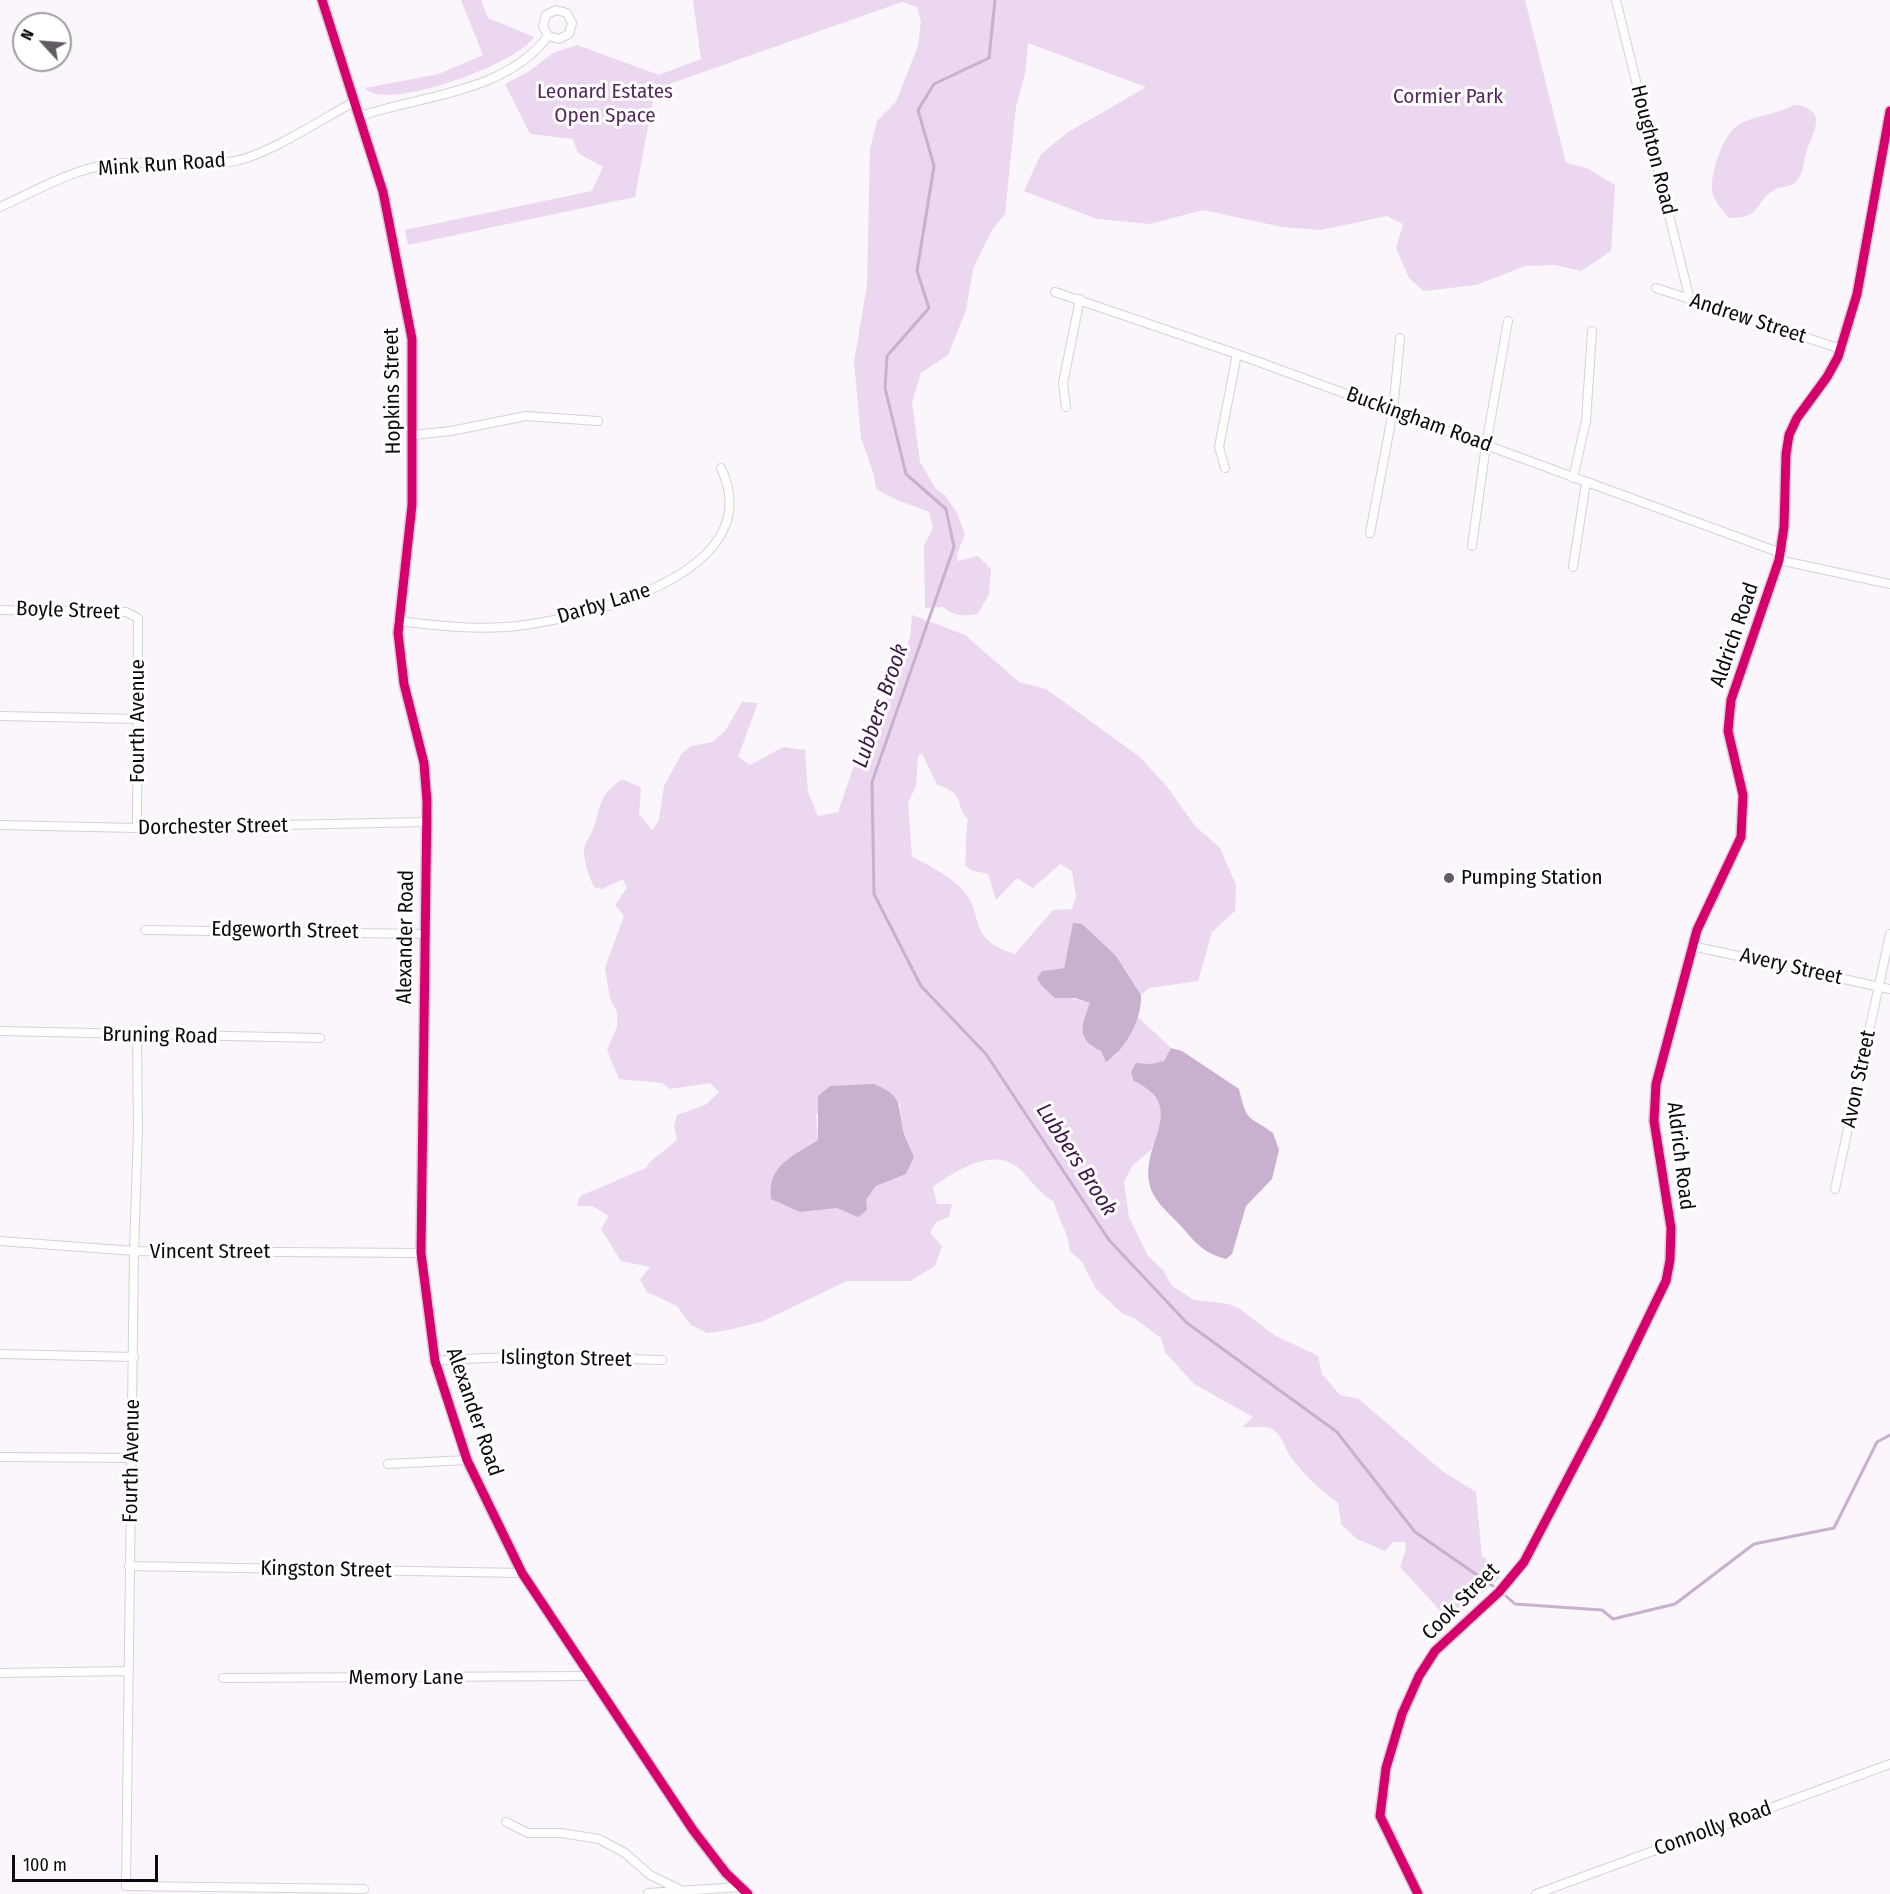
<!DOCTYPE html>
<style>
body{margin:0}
#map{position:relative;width:1890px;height:1894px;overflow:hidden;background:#fbf5fc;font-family:"Fira Sans Condensed",sans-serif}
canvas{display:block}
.north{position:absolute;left:12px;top:12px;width:60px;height:60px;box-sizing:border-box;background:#fff;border:2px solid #9f9d9f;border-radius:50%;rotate:296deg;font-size:16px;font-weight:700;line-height:24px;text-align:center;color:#0e0910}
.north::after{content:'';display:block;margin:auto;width:21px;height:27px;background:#615c63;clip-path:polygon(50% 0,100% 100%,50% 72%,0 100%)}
.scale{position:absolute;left:12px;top:1855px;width:146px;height:27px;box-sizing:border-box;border:3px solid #0e0910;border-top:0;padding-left:8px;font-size:18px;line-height:21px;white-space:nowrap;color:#0e0910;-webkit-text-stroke:4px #fff;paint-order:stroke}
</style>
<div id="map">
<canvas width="1890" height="1894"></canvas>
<div class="north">N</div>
<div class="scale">100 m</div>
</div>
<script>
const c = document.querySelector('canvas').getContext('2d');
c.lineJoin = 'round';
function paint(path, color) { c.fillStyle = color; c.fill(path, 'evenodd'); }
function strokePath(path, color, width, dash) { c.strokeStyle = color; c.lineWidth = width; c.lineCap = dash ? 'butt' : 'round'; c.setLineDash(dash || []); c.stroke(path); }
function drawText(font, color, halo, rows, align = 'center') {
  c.font = font + ' "Fira Sans Condensed",sans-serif'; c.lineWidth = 6; c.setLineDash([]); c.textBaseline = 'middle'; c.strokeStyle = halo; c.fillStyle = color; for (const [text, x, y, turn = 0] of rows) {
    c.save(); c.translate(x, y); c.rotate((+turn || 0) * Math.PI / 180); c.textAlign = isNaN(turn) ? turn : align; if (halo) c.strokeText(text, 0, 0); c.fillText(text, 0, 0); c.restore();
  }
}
paint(new Path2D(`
 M461,0H481L488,18L534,37C519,63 385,113 365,88L439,74L483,55Z
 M693,0H1525L1566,163L1587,168L1615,185L1611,251L1581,271L1555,265L1525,266L1476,285L1424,291L1409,278L1396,248L1403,224L1387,216L1321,230L1282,227L1203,210L1150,224L1097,219L1024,191L1041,154L1067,133L1146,87L1028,43L1025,74L1016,107L1005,214L992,230L973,269L966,310L948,355L921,373L912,402L920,462L936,489L945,495L957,513L965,534L957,554V561L978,556L991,569L989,594L978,614C963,616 955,617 943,607L925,608L924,545L933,528L929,512L895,499L876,489L874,475L861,438L854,362L867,285L870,149L877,121L896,102L918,46L921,21L917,7L902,2L655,89L635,197L408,245L405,230L592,191L603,167L578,153L573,139L530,134L505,84L528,72L553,53L577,45L659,75L701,59Z
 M1794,105C1830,109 1813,132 1806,153C1803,162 1804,172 1798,179C1791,189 1782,185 1774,190C1753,202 1763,219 1729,218C1723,210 1713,201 1712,190C1711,172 1722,137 1737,126C1751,116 1778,114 1794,105Z
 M912,615L965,635L1019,682L1046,689L1140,757L1168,788L1195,826L1220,848L1236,885L1235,911L1212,932L1198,981L1149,988L1141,995L1116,956L1073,924L1064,968L1042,971L1062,996L1091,1003L1086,1013L1106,1061L1116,1055L1138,1017L1171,1048L1164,1061L1151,1065L1143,1063L1134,1081L1147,1087L1161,1105L1162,1118L1152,1149L1133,1165L1124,1182L1129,1217L1148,1256L1163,1270L1172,1286L1194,1300L1229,1304L1240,1309L1274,1335L1318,1356L1322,1374L1340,1395L1359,1399L1442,1471L1476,1492L1482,1556L1495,1566L1500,1577L1454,1619L1445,1616L1400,1567L1406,1549L1405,1542H1393L1385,1551L1357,1539L1341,1524L1338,1503C1322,1491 1306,1477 1293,1460C1285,1451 1282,1430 1267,1427C1260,1426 1251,1428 1243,1427L1253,1417L1194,1384L1165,1352L1161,1338L1134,1318L1123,1314L1096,1289L1082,1262L1070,1251C1069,1234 1058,1219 1054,1202C1040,1193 1032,1182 1021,1170C996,1145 956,1170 933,1187L937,1204H952L949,1217L936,1222L930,1233L942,1246L935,1266L910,1281H847L761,1322L728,1330L707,1333L691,1325L677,1306L647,1292L640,1280L650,1267L621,1261L601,1229L609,1216L593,1206H577L580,1196L646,1168L650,1162L677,1140L674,1126L677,1115L705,1105L719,1092L710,1083L670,1089L662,1083L619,1079L607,1050L617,1027V1012L610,998L605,968L624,916L615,905L627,888L623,879L602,889L594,887C589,876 584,863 584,851C584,844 590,836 593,830C602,805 597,797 622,779L641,788L639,814L652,830L659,820L664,786L682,753L691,746L712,742L725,731L742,702L758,703L738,757L750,765L783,747L805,750L808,792L818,816L838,812L853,768L864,756L871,726L882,715L885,701L898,675L910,637ZM922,753L937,785C967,793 954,806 968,819C965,834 967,849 965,865L971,870L988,874L996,900L1017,878L1033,888L1060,864L1072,871L1076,897L1072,909L1053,910L1015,954C963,938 988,914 959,886C946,874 927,865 912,856L908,803L916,786L918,756ZM900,1104L902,1127L914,1157L906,1174L876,1186L866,1200L837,1208L799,1212L786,1160L818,1140L816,1114Z`), '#ebd7ef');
paint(new Path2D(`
 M1073,923L1082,924L1116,956L1141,995C1142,1019 1126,1049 1106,1062L1101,1051C1075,1039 1082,1024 1090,1003L1075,998H1055L1041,985L1037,978L1042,971L1064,968Z
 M1171,1048L1182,1051L1239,1089C1247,1123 1247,1114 1273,1133L1279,1150L1272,1179L1246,1206L1232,1254L1226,1259C1203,1253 1195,1242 1180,1225C1168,1212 1151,1199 1149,1181C1143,1140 1188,1107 1134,1081L1131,1072L1136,1063L1151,1064L1164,1061Z
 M874,1084C899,1095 898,1099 902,1124C903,1135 910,1146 914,1157L906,1174L876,1186L866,1200L867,1210L858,1217L837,1208L800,1212L771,1199C767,1165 793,1156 818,1140V1096L830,1086Z`), '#c9b0ce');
strokePath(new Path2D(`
 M995,0L989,58L934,84L918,110L934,166L917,271L929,308L887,356L885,388L906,474L946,509L954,547L872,782L874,894L921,986L986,1054L1109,1240L1187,1323L1337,1432L1415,1532L1493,1586
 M1506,1596L1515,1604L1602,1610L1613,1619L1675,1604L1754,1544L1834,1528L1877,1442L1890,1435`), '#c9b0ce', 3);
const minor = new Path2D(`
 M1616,0L1690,300
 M360,116C423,95 505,93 548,36L543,26L546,15L556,10L567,13L572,23L569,34L559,39L548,36
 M0,207C35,191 73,169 111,164C153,159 200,169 240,160C274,151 322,119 354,102
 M1656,288L1841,349
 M1055,292L1237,354L1781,553
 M1066,407L1063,383L1080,299
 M413,435L451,431L526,416L598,421
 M1225,468L1219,447L1237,354
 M1573,478L1586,421L1592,331
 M1370,533L1393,411L1400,338
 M1472,546L1486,445L1508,321
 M1779,560L1890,584
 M1573,567L1586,482
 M0,610L126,612L138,618L137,828
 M398,621C440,626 482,631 525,625C595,615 770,571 721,468
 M0,716L139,719
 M0,825L137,828L426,822
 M145,930L424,934
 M1692,946L1890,989
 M0,1031L320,1038
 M137,1036L138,1130L134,1251L126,1886L364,1889
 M1835,1189L1890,934
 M0,1241L134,1251L421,1253
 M0,1354L134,1357
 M435,1361C510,1355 586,1357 662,1360
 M0,1457L132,1458
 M388,1464L467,1460
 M129,1566L522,1573
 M0,1673L128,1671
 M223,1678L590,1676
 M506,1822L528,1833H561L599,1839L625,1853L650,1875L683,1891
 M648,1893L740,1887
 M1536,1894L1890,1764`);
const tertiary = new Path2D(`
 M322,0L383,192L412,339V505L398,633L404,684L424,763L427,802L421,1253L435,1361L467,1460L522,1573L693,1830L726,1873L748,1894
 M1418,1894L1380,1816L1386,1768L1402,1714L1419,1676L1435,1651L1499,1592L1524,1562L1600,1417L1666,1281L1670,1260L1671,1228L1654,1121L1656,1084L1697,930L1741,837L1743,795L1728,731L1731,700L1779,560L1784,527L1786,454L1789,435L1797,418L1827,377L1838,357L1857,294L1890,111`);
strokePath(minor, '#d6d1d8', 10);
strokePath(tertiary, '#d6d1d8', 12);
strokePath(minor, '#fefeff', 8);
strokePath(tertiary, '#fefeff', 9);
strokePath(new Path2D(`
 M322,0L383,192L412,339V505L398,633L404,684L424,763L427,802L421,1253L435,1361L467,1460L522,1573L693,1830L726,1873L748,1894
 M1418,1894L1380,1816L1386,1768L1402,1714L1419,1676L1435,1651L1499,1592L1524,1562L1600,1417L1666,1281L1670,1260L1671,1228L1654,1121L1656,1084L1697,930L1741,837L1743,795L1728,731L1731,700L1779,560L1784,527L1786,454L1789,435L1797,418L1827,377L1838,357L1857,294L1890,111`), '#d6006c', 9);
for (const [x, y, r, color] of [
 [1449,878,6,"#615c63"]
]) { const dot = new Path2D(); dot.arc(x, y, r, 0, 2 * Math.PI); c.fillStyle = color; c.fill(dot); strokePath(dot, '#fff', 2); }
drawText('21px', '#552b5e', '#fff', [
 ["Leonard Estates",605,92],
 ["Open Space",605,116],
 ["Cormier Park",1448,97]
]);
drawText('21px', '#0e0910', '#fff', [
 ["Houghton Road",1653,150,76],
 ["Mink Run Road",162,165,-4],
 ["Andrew Street",1748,319,18],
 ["Hopkins Street",393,391,-91],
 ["Buckingham Road",1419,420,20],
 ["Darby Lane",604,604,-17],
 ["Boyle Street",68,611,2],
 ["Aldrich Road",1735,635,-71],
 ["Fourth Avenue",138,721,-90],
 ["Dorchester Street",213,827,-1],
 ["Edgeworth Street",285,931,1],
 ["Alexander Road",406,937,-89],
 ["Avery Street",1791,967,13],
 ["Bruning Road",160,1036,1],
 ["Avon Street",1859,1079,-78],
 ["Aldrich Road",1680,1156,83],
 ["Vincent Street",210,1252],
 ["Islington Street",566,1359,1],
 ["Alexander Road",474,1412,71],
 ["Fourth Avenue",132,1461,-89],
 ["Kingston Street",326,1570,1],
 ["Cook Street",1461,1602,-45],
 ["Memory Lane",406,1678],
 ["Connolly Road",1713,1829,-20]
]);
drawText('21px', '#0e0910', '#fff', [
 ["Pumping Station",1461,878]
], 'left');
drawText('italic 22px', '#401749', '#fff', [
 ["Lubbers Brook",881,706,-71],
 ["Lubbers Brook",1076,1160,57]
]);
</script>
